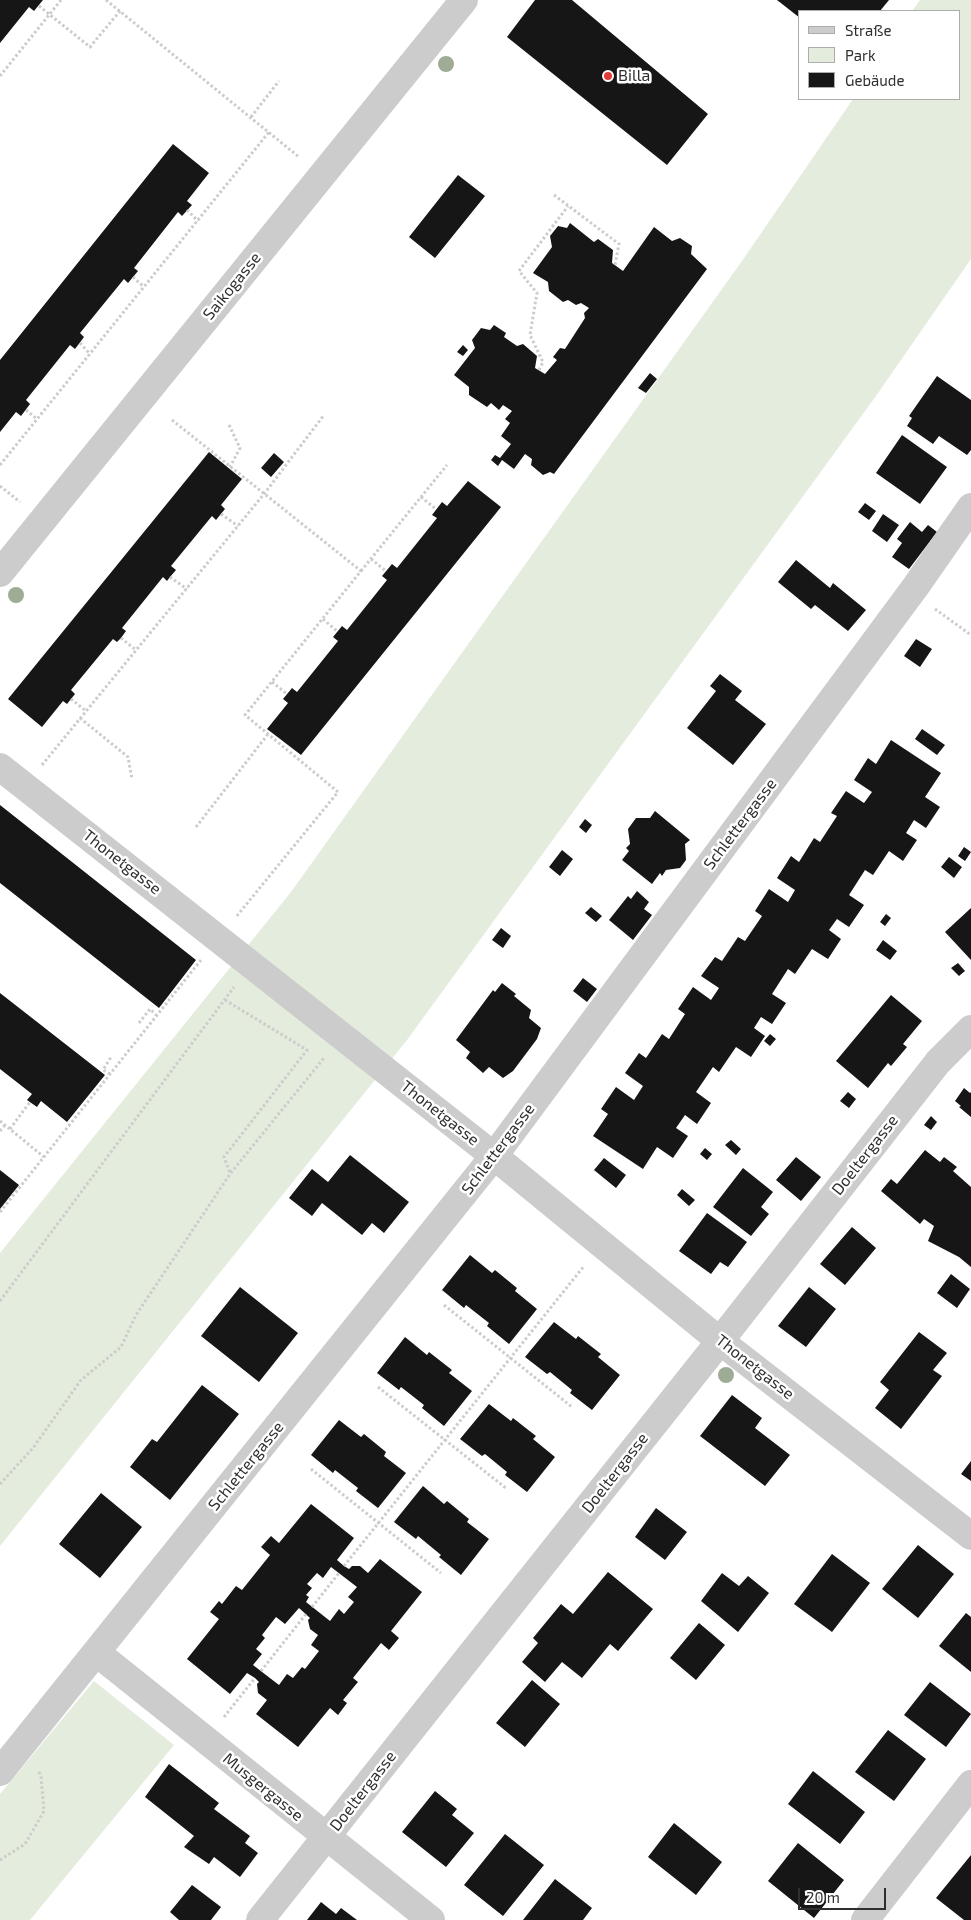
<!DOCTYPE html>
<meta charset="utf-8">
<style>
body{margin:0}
#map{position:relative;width:971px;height:1920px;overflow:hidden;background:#fff;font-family:"Exo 2",sans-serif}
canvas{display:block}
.legend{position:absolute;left:798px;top:10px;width:162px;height:90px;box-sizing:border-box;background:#fff;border:1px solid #acacac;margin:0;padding:6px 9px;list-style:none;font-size:15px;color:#2f2f2f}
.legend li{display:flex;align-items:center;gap:10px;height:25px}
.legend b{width:25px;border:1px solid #acacac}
.scale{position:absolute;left:798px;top:1888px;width:88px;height:22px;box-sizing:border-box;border:2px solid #2f2f2f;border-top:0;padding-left:6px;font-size:15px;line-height:18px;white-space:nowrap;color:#2f2f2f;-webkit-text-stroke:4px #fff;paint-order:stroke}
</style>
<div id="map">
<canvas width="971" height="1920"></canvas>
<ul class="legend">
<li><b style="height:6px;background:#ccc"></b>Straße</li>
<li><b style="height:14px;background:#e4ecde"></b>Park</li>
<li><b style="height:14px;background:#161616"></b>Gebäude</li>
</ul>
<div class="scale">20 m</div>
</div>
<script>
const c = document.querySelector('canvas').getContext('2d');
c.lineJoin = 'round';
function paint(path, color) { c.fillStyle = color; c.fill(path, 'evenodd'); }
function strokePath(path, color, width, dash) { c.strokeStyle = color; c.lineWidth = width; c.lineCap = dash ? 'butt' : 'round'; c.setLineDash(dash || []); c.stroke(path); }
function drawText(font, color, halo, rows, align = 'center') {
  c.font = font + ' "Exo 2",sans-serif'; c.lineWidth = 5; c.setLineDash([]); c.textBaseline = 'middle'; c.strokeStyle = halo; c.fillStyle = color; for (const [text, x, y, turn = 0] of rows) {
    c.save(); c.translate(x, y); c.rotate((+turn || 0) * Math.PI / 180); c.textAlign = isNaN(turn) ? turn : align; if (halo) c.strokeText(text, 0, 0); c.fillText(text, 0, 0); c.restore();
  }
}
paint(new Path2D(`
 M920,0H971V259L876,396L407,1040L0,1546V1253L291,892L742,261L853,99H960V11H912Z
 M94,1681L174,1745L30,1920H0V1794Z`), '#e4ecde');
paint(new Path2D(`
 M0,0H43L34,11L29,7L0,43Z
 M535,0H572L708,114L667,165L507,37Z
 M777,0H889L880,11H800V18Z
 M173,144L209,173L187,201L192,205L182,216L178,212L134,268L138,271L128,283L124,279L80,333L84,337L75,349L70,345L26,400L30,404L21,416L16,412L0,432V360Z
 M458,175L485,196L435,258L409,237Z
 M570,223L594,242L598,239L613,250L612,263L623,271L654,227L672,241L680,238L692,246L691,254L707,269L554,474L550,472L543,475L531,465L532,459L525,454L514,469L502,460L498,466L491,460L495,455L500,458L511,444L501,436L510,423L505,419L512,411L503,405L499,410L491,403L487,407L469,395V387L454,375L475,348L472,340L481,328L490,330L494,325L506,333L504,337L517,346L523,344L537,356L535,368L545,374L557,360L553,357L560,348L565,349L585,318L584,313L589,308L581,303L576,305L568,300L563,302L549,291L548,282L533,273L552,247L550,236L558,226L567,228Z
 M463,345L468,350L463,356L457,352Z
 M650,373L657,379L646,393L638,388Z
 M937,376L971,400V450L967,455L939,436L933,444L907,426L912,418L909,416Z
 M902,435L947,467L920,504L876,473Z
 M209,452L242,479L221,505L225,509L216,520L212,516L171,566L176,570L170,577L167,581L163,577L122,628L126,631L121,638L117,642L113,639L71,690L75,694L67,704L63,701L42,727L8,699Z
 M274,453L284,462L271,477L261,468Z
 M468,481L501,507L301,755L267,729L288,703L283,699L292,688L297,692L338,641L333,637L342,626L347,630L387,580L382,576L392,564L397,568L437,518L432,515L442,502L447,506Z
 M865,503L876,511L869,520L858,512Z
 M883,514L899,525L887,542L872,531Z
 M910,522L922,532L928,525L937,532L909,569L892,557L902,543L897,539Z
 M796,560L830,588L833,583L866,610L848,631L815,605L811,609L778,582Z
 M916,639L932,649L920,667L904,656Z
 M720,674L742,691L735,700L766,724L733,765L687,728L716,691L710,686Z
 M922,729L945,745L937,755L915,739Z
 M891,740L941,773L925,797L940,807L926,828L914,820L906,833L917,840L903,861L889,851L873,875L865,870L849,895L864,905L849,927L837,919L829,930L841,939L828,959L812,949L795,974L788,969L772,994L786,1003L772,1024L761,1017L754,1028L765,1036L751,1057L736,1047L719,1072L713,1067L696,1092L711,1103L697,1124L685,1115L676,1128L688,1136L673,1158L657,1147L643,1169L593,1136L608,1114L601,1109L616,1087L634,1100L643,1086L625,1073L639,1053L646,1058L662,1034L669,1039L685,1014L678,1009L693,987L711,1000L719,988L701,976L715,957L722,961L738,937L745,941L762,916L755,911L769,889L788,902L795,890L777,878L791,856L799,862L814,838L820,842L837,816L831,813L846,791L864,803L872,792L854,780L868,758L876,764Z
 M0,805L196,960L159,1008L0,883Z
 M655,811L690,840L685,844L686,860L680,868L666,870L662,876L660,873L652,884L622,860L629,851L626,848L630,844L628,829L636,818H650Z
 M585,819L592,825L586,833L579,827Z
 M964,847L971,852L965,861L958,856Z
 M562,850L573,859L560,876L549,867Z
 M949,857L962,867L954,878L941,867Z
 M637,891L649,902L644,909L652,915L633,940L609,920L628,896L631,899Z
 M591,907L602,916L596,922L585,913Z
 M971,908V960L945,932Z
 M886,914L891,918L885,926L880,922Z
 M501,928L511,936L503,948L492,940Z
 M883,940L897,951L890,960L876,950Z
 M958,963L965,971L959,976L951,968Z
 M583,978L597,989L587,1002L573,991Z
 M502,983L516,994L514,996L531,1010L529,1018L541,1028L537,1039L513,1071L503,1078L489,1067L483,1073L466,1058L470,1052L456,1040L493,990L495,992Z
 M0,993L105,1075L67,1122L41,1101L37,1107L27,1100L32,1094L0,1069Z
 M891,995L922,1021L903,1044L907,1047L891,1066L888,1063L868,1088L836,1061Z
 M770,1034L776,1039L770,1046L764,1041Z
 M964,1088L970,1093L971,1092V1117L959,1107L961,1106L955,1101Z
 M848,1092L856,1099L849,1108L840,1101Z
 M931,1116L937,1122L931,1130L924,1125Z
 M731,1140L741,1149L736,1155L725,1145Z
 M705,1148L712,1154L707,1160L700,1154Z
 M925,1150L940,1162L944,1157L957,1167L953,1171L971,1187V1267L959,1257L928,1241L934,1226L924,1219L920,1224L881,1191L891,1179L897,1184Z
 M350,1155L409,1202L384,1233L372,1223L362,1235L322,1203L312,1216L289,1198L312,1169L328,1182Z
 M796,1157L821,1177L801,1201L776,1180Z
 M604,1158L626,1175L616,1188L594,1170Z
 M743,1168L773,1192L761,1207L769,1214L751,1236L713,1207Z
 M0,1170L19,1185L0,1209Z
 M682,1189L695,1200L689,1206L677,1195Z
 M707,1213L747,1242L728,1267L720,1262L711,1274L679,1251Z
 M852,1227L876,1248L845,1285L820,1264Z
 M470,1255L492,1273L495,1270L517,1288L515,1291L537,1309L509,1344L487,1326L489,1323L466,1305L464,1308L442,1290Z
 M951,1274L970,1289L957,1308L937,1293Z
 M240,1287L298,1333L259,1382L201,1336Z
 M809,1287L836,1309L806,1347L778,1326Z
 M554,1322L576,1339L578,1336L601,1354L598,1357L620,1375L592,1410L570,1393L572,1390L550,1372L547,1374L525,1357Z
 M919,1332L947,1353L933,1370L942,1376L901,1429L875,1408L889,1390L880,1382Z
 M405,1337L427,1355L429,1352L452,1370L449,1373L472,1391L444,1426L422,1408L424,1405L401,1387L399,1390L377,1373Z
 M202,1385L239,1414L170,1500L130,1467L152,1439L157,1442Z
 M732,1395L762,1418L755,1428L790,1455L765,1486L700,1436Z
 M489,1404L511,1421L513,1418L536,1436L533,1439L555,1457L527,1492L505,1475L507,1472L485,1454L482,1456L460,1439Z
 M339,1420L361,1437L364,1434L386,1452L384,1456L406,1473L378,1508L356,1491L358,1488L335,1470L333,1473L311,1455Z
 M971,1461V1481L961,1474Z
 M423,1486L444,1504L447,1501L469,1519L467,1522L489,1539L461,1575L439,1557L441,1555L418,1536L416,1539L394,1522Z
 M101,1493L142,1527L100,1578L59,1544Z
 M311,1504L354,1538L337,1560L344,1566L349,1569L352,1566H360L368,1573L380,1559L422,1592L391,1631L399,1638L389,1650L381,1643L353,1678L358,1682L343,1700L347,1703L338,1715L330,1708L298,1747L256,1714L267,1700L258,1693L257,1684L259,1682L255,1678L247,1673L230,1694L187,1659L219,1619L210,1612L219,1601L222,1604L236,1586L242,1590L270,1555L261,1547L271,1536L279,1543ZM331,1567L357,1587L348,1597L354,1602L344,1614L339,1609L330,1621L306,1602L309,1597L306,1595L312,1588L307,1584L317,1573L323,1578ZM299,1608L310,1618L308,1620L310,1629L318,1635L311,1645L319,1651L305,1669L302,1667L293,1678L287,1674L279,1685L253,1665L262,1654L256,1649L265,1638L262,1635L276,1617L285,1624Z
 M656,1508L687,1532L665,1560L635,1537Z
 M918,1545L954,1574L918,1618L882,1589Z
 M832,1554L870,1583L832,1632L794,1604Z
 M608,1572L653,1609L618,1651L610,1644L582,1678L562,1662L545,1682L522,1662L538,1643L533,1638L561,1604L573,1614Z
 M722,1573L739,1586L748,1576L769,1593L738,1632L701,1601Z
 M966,1613L971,1617V1672L939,1646Z
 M699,1623L725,1645L696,1680L670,1658Z
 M532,1680L560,1704L525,1747L496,1723Z
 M930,1682L971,1714L946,1747L904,1715Z
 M888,1730L926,1759L894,1801L855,1772Z
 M169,1764L219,1803L214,1809L250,1836L245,1843L258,1853L240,1877L214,1857L209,1864L184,1847L194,1836L145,1797Z
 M813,1771L865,1812L840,1844L788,1804Z
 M435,1791L457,1809L452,1815L474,1833L446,1867L402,1832Z
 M674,1823L722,1862L696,1895L648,1857Z
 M505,1834L544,1865L503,1916L464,1885Z
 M798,1843L844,1880L814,1918L768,1881Z
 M971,1855V1920H964L936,1898Z
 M555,1879L592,1908L583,1920H523Z
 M192,1885L221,1907L211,1920H179L170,1912Z
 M321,1902L336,1914L341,1908L357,1920H307Z`), '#161616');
strokePath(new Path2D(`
 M106,0L299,157
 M39,6L90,47L120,11
 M0,76L61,0
 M251,117L279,81
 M554,195L619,244L615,265
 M187,210L198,221
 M133,277L144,287
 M80,343L90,354
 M539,370L543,362L530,335L537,293L519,271L568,206
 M26,410L37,419
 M172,420L361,571L245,715L338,792L236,917
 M229,425L240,448L230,467
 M0,465L269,132
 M0,486L20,502
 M421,497L436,509
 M221,514L238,526
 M371,559L386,571
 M361,571L447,465
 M170,577L187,589
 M935,609L971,635
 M323,619L338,632
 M121,638L136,650
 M272,682L287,694
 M71,699L86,711
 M80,718L128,757L132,779
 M42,765L264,494L324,415
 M196,827L268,734
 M225,1000L307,1050L224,1157L230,1173
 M139,1023L150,1009L156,1015
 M110,1074L103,1070L111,1057
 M0,1121L44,1157
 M10,1129L30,1102
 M0,1131L5,1125
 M0,1212L201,960
 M0,1301L234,987
 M444,1305L572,1407
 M378,1387L507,1489
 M311,1469L441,1573
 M0,1484L33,1448L81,1380L121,1347L136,1315L230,1174L324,1058
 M344,1566L584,1266
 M312,1607L339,1573
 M261,1671L306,1614
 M224,1717L255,1678
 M0,1860L25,1844L44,1811L41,1777L38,1770`), '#ccc', 3, [2.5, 2.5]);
strokePath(new Path2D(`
 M0,573L464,0
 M0,767L494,1156L720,1341L971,1536
 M97,1653L431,1920
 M0,1772L494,1156L916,586L971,507
 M260,1920L720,1341L938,1062L971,1029
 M865,1920L971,1784`), '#ccc', 28);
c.fillStyle = '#9eac95';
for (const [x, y] of [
 [446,64],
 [16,595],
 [726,1375]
]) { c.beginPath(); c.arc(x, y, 8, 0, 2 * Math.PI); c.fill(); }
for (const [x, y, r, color] of [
 [608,76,5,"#de3d3a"]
]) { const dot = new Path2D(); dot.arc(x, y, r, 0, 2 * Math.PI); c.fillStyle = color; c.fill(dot); strokePath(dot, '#fff', 2); }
drawText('16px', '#2f2f2f', '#fff', [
 ["Billa",618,76]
], 'left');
drawText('16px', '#2f2f2f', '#fff', [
 ["Saikogasse",232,286,-51],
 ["Schlettergasse",740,824,-53],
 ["Thonetgasse",122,862,38],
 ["Thonetgasse",440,1113,38],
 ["Schlettergasse",498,1149,-53],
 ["Doeltergasse",865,1155,-52],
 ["Thonetgasse",755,1367,38],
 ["Schlettergasse",246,1466,-51],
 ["Doeltergasse",615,1473,-52],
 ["Musgergasse",263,1787,39],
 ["Doeltergasse",363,1791,-52]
]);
</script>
